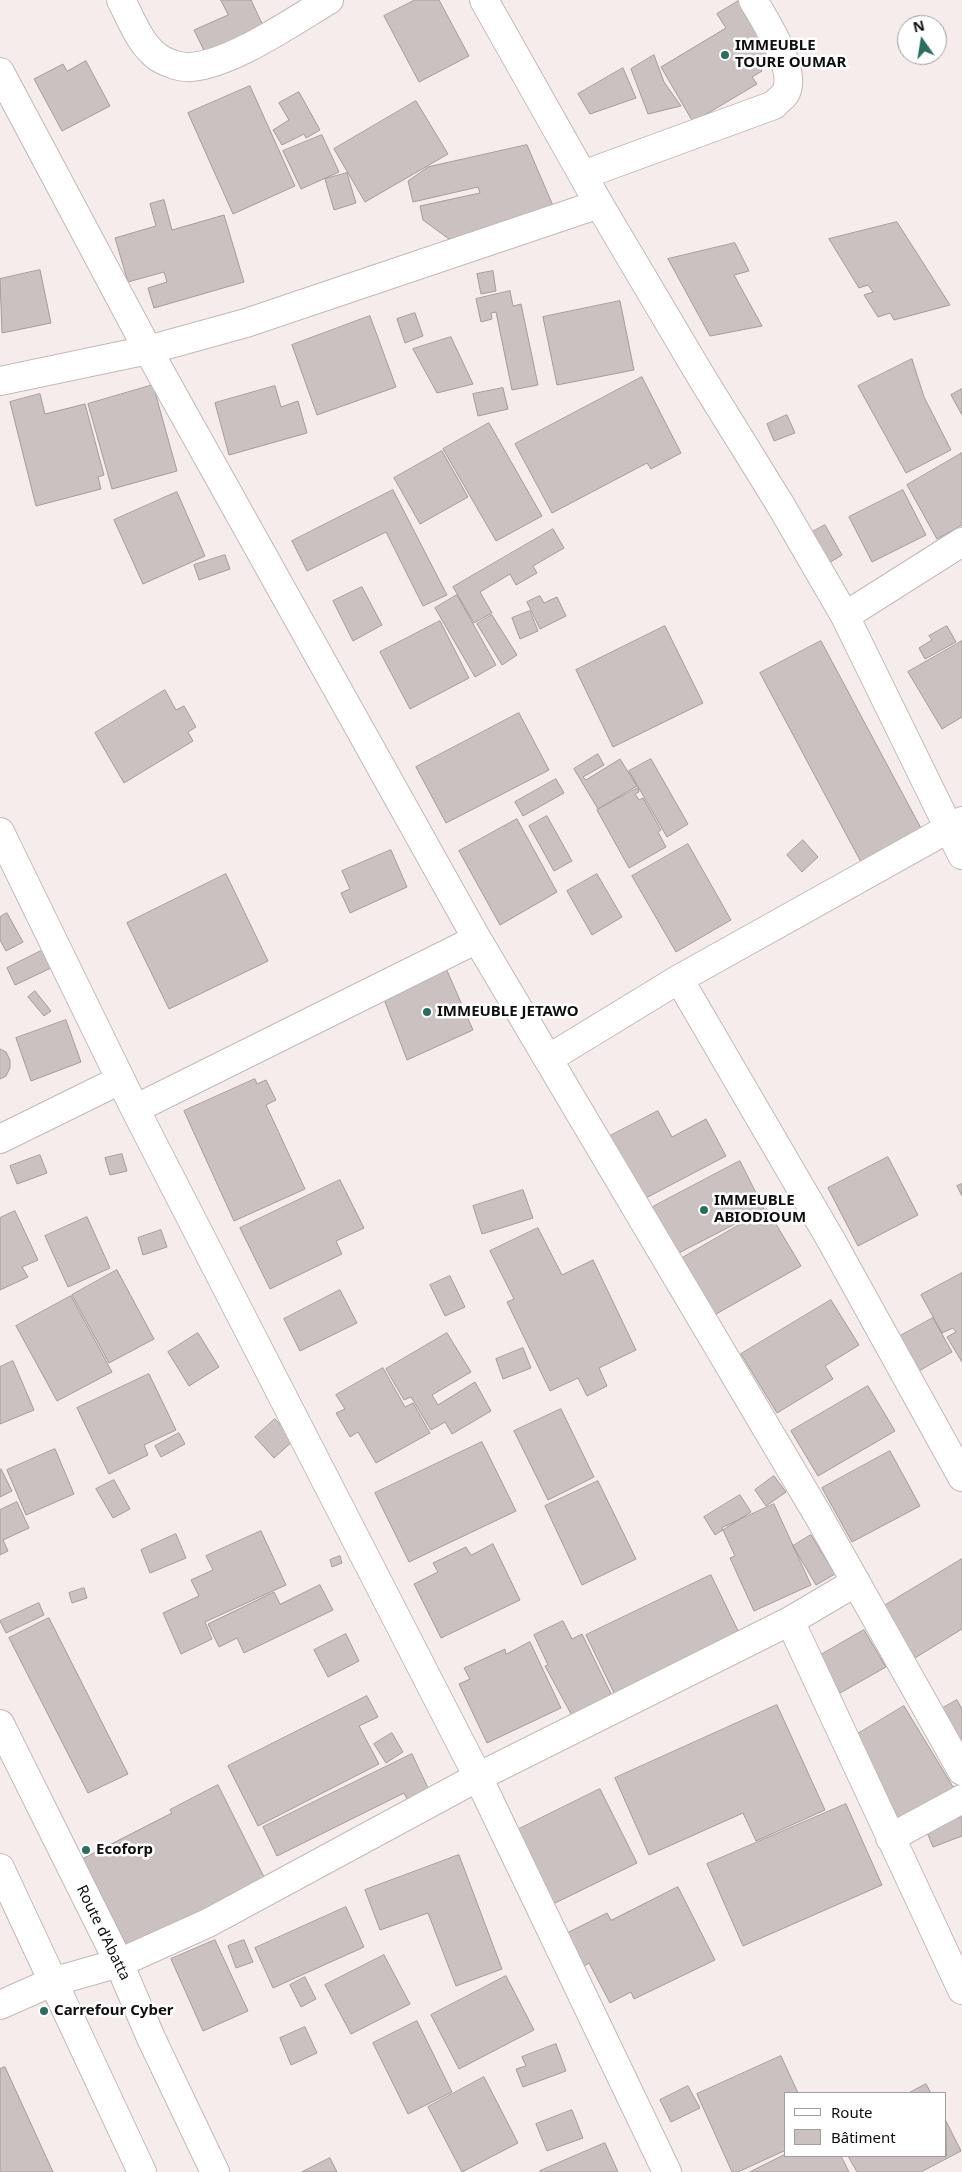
<!DOCTYPE html>
<meta charset="utf-8">
<style>
body{margin:0}
#map{position:relative;width:962px;height:2172px;overflow:hidden;background:#f6ecec;font-family:"Noto Sans",sans-serif}
canvas{display:block}
.legend{position:absolute;left:784px;top:2092px;width:162px;height:65px;box-sizing:border-box;background:#fff;border:1px solid #a09f9f;margin:0;padding:6px 9px;list-style:none;font-size:15px;color:#110e0e}
.legend li{display:flex;align-items:center;gap:10px;height:25px}
.legend b{width:25px;border:1px solid #a09f9f}
.north{position:absolute;left:897px;top:15px;width:50px;height:50px;box-sizing:border-box;background:#fff;border:1px solid #a09f9f;border-radius:50%;rotate:347deg;font-size:14px;font-weight:700;line-height:20px;text-align:center;color:#110e0e}
.north::after{content:'';display:block;margin:auto;width:18px;height:22px;background:#2a6e60;clip-path:polygon(50% 0,100% 100%,50% 72%,0 100%)}
</style>
<div id="map">
<canvas width="962" height="2172"></canvas>
<ul class="legend">
<li><b style="height:6px;background:#fff"></b>Route</li>
<li><b style="height:14px;background:#cbc1c1"></b>Bâtiment</li>
</ul>
<div class="north">N</div>
</div>
<script>
const c = document.querySelector('canvas').getContext('2d');
c.lineJoin = 'round';
function paint(path, color) { c.fillStyle = color; c.fill(path, 'evenodd'); }
function strokePath(path, color, width, dash) { c.strokeStyle = color; c.lineWidth = width; c.lineCap = dash ? 'butt' : 'round'; c.setLineDash(dash || []); c.stroke(path); }
function drawText(font, color, halo, rows, align = 'center') {
  c.font = font + ' "Noto Sans",sans-serif'; c.lineWidth = 5; c.setLineDash([]); c.textBaseline = 'middle'; c.strokeStyle = halo; c.fillStyle = color; for (const [text, x, y, turn = 0] of rows) {
    c.save(); c.translate(x, y); c.rotate((+turn || 0) * Math.PI / 180); c.textAlign = isNaN(turn) ? turn : align; if (halo) c.strokeText(text, 0, 0); c.fillText(text, 0, 0); c.restore();
  }
}
const building = new Path2D(`
 M221,0H251L267,34L209,61L194,30L228,15Z
 M415,0H439L469,56L419,82L384,16Z
 M740,0L782,48L757,62L762,71L752,77L757,84L693,122L661,67L726,28L717,14Z
 M654,55L664,82L681,106L648,114L631,69Z
 M86,61L110,106L62,131L34,79L63,64L67,71Z
 M623,68L636,98L590,114L578,94Z
 M250,86L295,186L233,214L188,113Z
 M299,92L320,130L306,138L304,134L282,145L273,130L289,120L279,103Z
 M416,101L448,154L365,202L334,149Z
 M322,135L339,172L301,189L283,151Z
 M527,145L557,215L449,239L423,220L420,206L480,193L478,187L413,202L408,181L428,167Z
 M347,173L356,203L334,210L325,179Z
 M164,200L172,230L224,215L244,282L154,308L148,288L167,282L164,272L128,282L115,238L156,226L150,204Z
 M897,222L950,305L894,320L890,313L878,317L864,295L873,292L868,285L859,288L829,239Z
 M735,243L749,271L734,275L762,326L710,336L668,259Z
 M40,270L51,323L2,333L0,279Z
 M493,271L496,291L481,294L477,274Z
 M510,291L513,306L521,304L538,385L512,390L496,312L491,313L492,319L481,322L476,299Z
 M620,301L634,370L557,385L543,317Z
 M415,313L423,336L405,343L397,319Z
 M370,316L396,387L317,415L292,345Z
 M451,337L473,384L437,393L413,349Z
 M912,359L924,397L951,450L906,473L858,386Z
 M642,377L681,453L651,469L647,463L552,513L515,444Z
 M153,385L177,471L112,489L88,404Z
 M275,386L281,407L298,401L307,433L229,455L215,403Z
 M503,388L508,409L478,416L473,394Z
 M962,389V415L951,395Z
 M40,394L45,414L85,404L104,475L98,477L101,489L36,506L10,402Z
 M787,415L795,433L774,441L767,424Z
 M489,423L542,516L496,541L443,449Z
 M442,451L468,497L420,524L394,478Z
 M962,453V525L937,539L907,485Z
 M393,490L447,595L423,606L386,532L307,571L292,541Z
 M903,490L926,535L872,562L849,517Z
 M177,492L205,556L143,584L114,520Z
 M825,525L842,555L824,566L807,535Z
 M553,529L564,548L533,566L537,573L516,585L510,574L480,592L492,613L474,623L453,587Z
 M225,555L230,569L199,580L194,565Z
 M362,587L382,625L353,641L333,601Z
 M457,595L496,665L475,677L435,608Z
 M540,596L544,603L557,597L566,616L540,629L527,602Z
 M530,611L538,631L520,639L512,618Z
 M492,615L517,655L502,665L477,624Z
 M440,621L469,678L410,709L380,652Z
 M665,626L703,703L613,747L576,670Z
 M947,626L956,642L925,659L919,648L932,640L929,636Z
 M821,641L923,832L862,864L760,673Z
 M962,641V717L942,729L908,672Z
 M165,690L176,710L184,706L196,727L188,732L193,741L124,783L95,733Z
 M519,713L549,770L446,823L416,767Z
 M598,754L604,765L583,777L586,780L620,759L637,786L598,809L574,769Z
 M651,759L688,824L667,837L629,771Z
 M556,779L564,793L523,816L515,802Z
 M638,788L639,792L635,794L639,800L643,798L661,830L658,832L666,847L629,868L597,810Z
 M547,816L572,861L554,871L529,826Z
 M517,819L557,892L500,925L459,851Z
 M803,840L818,857L802,872L787,855Z
 M688,844L731,920L676,952L632,876Z
 M391,850L407,887L350,913L341,893L350,889L342,871Z
 M226,874L268,961L169,1009L127,923Z
 M597,874L622,917L592,935L567,891Z
 M7,913L23,942L6,951L0,940V917Z
 M43,950L51,968L15,985L7,968Z
 M445,966L473,1030L407,1060L382,994Z
 M35,991L51,1011L44,1016L28,997Z
 M66,1020L81,1062L31,1081L16,1038Z
 M0,1049L6,1052L10,1060V1068L6,1076L0,1079Z
 M255,1079L257,1084L266,1080L276,1100L266,1105L305,1189L234,1221L184,1111Z
 M658,1111L672,1137L706,1119L726,1156L644,1199L610,1136Z
 M122,1154L127,1171L110,1175L105,1158Z
 M40,1155L47,1173L17,1184L10,1166Z
 M888,1157L918,1215L858,1246L828,1188Z
 M740,1161L764,1209L669,1258L645,1211Z
 M340,1180L364,1228L336,1241L342,1254L270,1289L240,1228Z
 M962,1184V1196L957,1186Z
 M523,1190L533,1218L482,1234L473,1206Z
 M767,1209L801,1266L709,1318L677,1261Z
 M15,1211L38,1260L22,1267L28,1277L0,1290V1218Z
 M87,1217L110,1268L68,1287L45,1236Z
 M538,1228L562,1275L593,1260L636,1350L599,1368L607,1386L587,1396L578,1378L550,1391L507,1302L514,1299L490,1251Z
 M161,1230L167,1247L143,1255L138,1238Z
 M117,1270L154,1339L109,1363L72,1295Z
 M962,1273V1362L947,1337L956,1332L953,1328L942,1333L921,1295Z
 M450,1276L465,1307L445,1316L430,1285Z
 M340,1290L357,1323L300,1351L284,1319Z
 M71,1296L112,1372L57,1401L16,1326Z
 M831,1300L859,1345L825,1366L833,1379L777,1413L741,1354Z
 M933,1318L952,1352L917,1372L891,1341Z
 M198,1333L219,1367L189,1386L168,1352Z
 M447,1333L471,1372L432,1395L438,1405L475,1382L491,1411L452,1434L445,1422L431,1430L411,1397L404,1400L386,1369Z
 M523,1348L531,1368L503,1379L496,1359Z
 M13,1361L34,1410L0,1424V1367Z
 M383,1368L405,1407L413,1403L430,1433L376,1463L358,1432L350,1437L336,1413L345,1409L336,1395Z
 M149,1374L176,1430L144,1445L148,1455L109,1474L77,1408Z
 M868,1386L895,1431L818,1476L791,1431Z
 M561,1409L594,1477L548,1500L514,1431Z
 M275,1419L294,1440L274,1458L255,1437Z
 M179,1433L185,1444L161,1457L155,1446Z
 M482,1442L516,1511L409,1562L375,1493Z
 M55,1449L74,1494L26,1515L7,1470Z
 M890,1451L920,1506L852,1542L822,1488Z
 M1,1469L12,1491L0,1497V1470Z
 M774,1476L786,1492L766,1506L755,1490Z
 M114,1480L130,1509L113,1518L96,1489Z
 M598,1481L636,1559L582,1585L545,1506Z
 M740,1495L751,1512L715,1535L704,1517Z
 M17,1502L29,1528L3,1540L8,1551L0,1555V1510Z
 M774,1504L811,1585L754,1611L730,1558L735,1556L722,1528Z
 M261,1531L286,1585L205,1622L212,1639L181,1654L163,1613L199,1596L191,1580L213,1570L206,1556Z
 M176,1534L186,1558L150,1573L141,1550Z
 M811,1535L835,1574L816,1585L793,1546Z
 M493,1544L520,1600L441,1638L414,1584L438,1572L433,1563L466,1547L471,1555Z
 M340,1556L342,1563L332,1567L330,1560Z
 M962,1559V1629L910,1661L879,1609Z
 M711,1575L741,1637L616,1697L586,1635Z
 M320,1585L333,1610L244,1653L237,1638L219,1647L208,1624L274,1592L280,1604Z
 M84,1588L87,1598L72,1603L69,1593Z
 M39,1603L44,1615L6,1633L0,1621Z
 M49,1618L128,1774L88,1793L9,1638Z
 M563,1621L572,1639L582,1634L616,1704L576,1723L545,1666L548,1665L534,1635Z
 M864,1630L886,1667L840,1693L819,1656Z
 M346,1634L359,1661L328,1677L314,1650Z
 M530,1642L561,1708L487,1743L459,1684L470,1679L464,1668L505,1649L506,1654Z
 M367,1696L378,1717L359,1726L379,1764L258,1826L228,1766Z
 M957,1700L962,1709V1744L941,1709Z
 M777,1705L825,1810L756,1841L743,1813L649,1855L615,1778Z
 M904,1706L958,1795L899,1831L846,1741Z
 M392,1733L403,1752L386,1763L374,1744Z
 M412,1754L428,1788L407,1799L404,1793L277,1856L263,1827Z
 M218,1785L268,1885L131,1954L82,1859L172,1813L170,1810Z
 M600,1789L637,1863L549,1906L513,1832Z
 M846,1804L882,1885L743,1946L707,1864Z
 M962,1817V1836L933,1847L926,1830Z
 M459,1855L502,1969L456,1986L428,1913L380,1930L365,1890Z
 M678,1887L715,1960L634,1999L631,1992L610,2003L589,1963L584,1966L567,1933L607,1913L611,1920Z
 M346,1907L364,1947L273,1988L255,1948Z
 M215,1940L248,2011L203,2031L171,1959Z
 M244,1940L253,1962L236,1968L228,1946Z
 M384,1955L410,2004L351,2034L325,1985Z
 M506,1976L534,2030L459,2069L431,2015Z
 M305,1977L316,1999L301,2007L290,1985Z
 M417,2021L452,2092L408,2114L373,2043Z
 M305,2027L317,2053L291,2065L280,2038Z
 M556,2044L566,2071L523,2087L516,2069L526,2066L522,2057Z
 M781,2056L798,2093H786V2150L738,2172H732L697,2094Z
 M5,2067L53,2172H0V2069Z
 M484,2077L518,2143L462,2172L428,2107Z
 M926,2084L931,2093H909Z
 M688,2086L700,2108L671,2122L660,2100Z
 M572,2110L583,2138L547,2151L536,2124Z
 M946,2121L961,2151L921,2172H857L848,2156H946Z
 M605,2143L618,2172H541L540,2171Z
 M786,2154L841,2156L849,2172H750Z
 M330,2158L337,2172H302Z`);
paint(building, '#cbc1c1');
strokePath(building, '#a49b9a', 1);
const street = new Path2D(`
 M121,0C131,19 140,45 159,58C167,63 181,68 191,67C232,64 293,21 329,0
 M484,0L599,204L702,378L780,504L845,616L962,855
 M0,72L148,350L477,939L818,1515L962,1771
 M583,175L774,105C777,101 782,98 785,94C799,72 764,19 753,0
 M0,381L148,350L246,323L599,204
 M845,616L962,542
 M0,832L135,1109L478,1777L667,2172
 M679,979L831,1240L962,1477
 M548,1059L679,979L962,821
 M135,1109L477,939
 M0,1139L120,1080
 M790,1621L962,1990
 M890,1838L962,1799
 M0,2005L52,1982L119,1963L208,1923L478,1777L790,1621L856,1582`);
const secondary = new Path2D(`
 M0,1724L119,1963L151,2038L215,2172
 M0,1868L142,2172`);
strokePath(street, '#c2b9b8', 30);
strokePath(secondary, '#c2b9b8', 30);
strokePath(street, '#fff', 28);
strokePath(secondary, '#fff', 28);
for (const [x, y, r, color] of [
 [725,55,5,"#2a6e60"],
 [427,1012,5,"#2a6e60"],
 [704,1210,5,"#2a6e60"],
 [86,1850,5,"#2a6e60"],
 [44,2011,5,"#2a6e60"]
]) { const dot = new Path2D(); dot.arc(x, y, r, 0, 2 * Math.PI); c.fillStyle = color; c.fill(dot); strokePath(dot, '#fff', 2); }
drawText('bold 15px', '#110e0e', '#fff', [
 ["IMMEUBLE",735,46],
 ["TOURE OUMAR",735,63],
 ["IMMEUBLE JETAWO",437,1012],
 ["IMMEUBLE",714,1201],
 ["ABIODIOUM",714,1218],
 ["Ecoforp",96,1850],
 ["Carrefour Cyber",54,2011]
], 'left');
drawText('15px', '#110e0e', '#fff', [
 ["Route d'Abatta",103,1933,64]
]);
</script>
